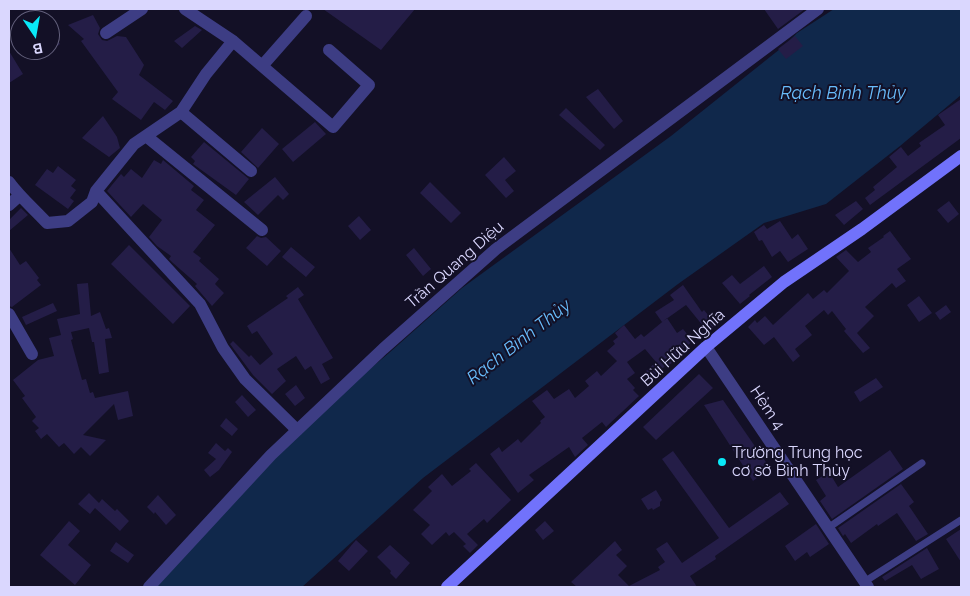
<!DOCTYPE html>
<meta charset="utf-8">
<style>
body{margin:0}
#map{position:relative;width:970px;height:596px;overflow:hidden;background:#131026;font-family:Raleway,sans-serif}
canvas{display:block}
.frame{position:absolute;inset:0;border:10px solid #dad7fe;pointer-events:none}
.north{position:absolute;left:10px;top:10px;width:50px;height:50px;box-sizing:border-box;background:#131026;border:1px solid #63607c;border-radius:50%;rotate:168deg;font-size:14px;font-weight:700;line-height:20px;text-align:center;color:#dad7fe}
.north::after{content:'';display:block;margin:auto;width:18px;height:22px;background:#09e9f8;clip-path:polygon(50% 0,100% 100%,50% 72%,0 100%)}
</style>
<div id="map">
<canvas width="970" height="596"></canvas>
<div class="frame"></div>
<div class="north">B</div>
</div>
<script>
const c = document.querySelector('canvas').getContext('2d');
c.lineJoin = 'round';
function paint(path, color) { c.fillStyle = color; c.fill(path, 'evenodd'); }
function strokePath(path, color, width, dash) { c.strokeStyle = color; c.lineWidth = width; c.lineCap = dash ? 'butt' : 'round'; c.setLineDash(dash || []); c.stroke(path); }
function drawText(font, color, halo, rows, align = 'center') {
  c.font = font + ' Raleway,sans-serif'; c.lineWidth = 4; c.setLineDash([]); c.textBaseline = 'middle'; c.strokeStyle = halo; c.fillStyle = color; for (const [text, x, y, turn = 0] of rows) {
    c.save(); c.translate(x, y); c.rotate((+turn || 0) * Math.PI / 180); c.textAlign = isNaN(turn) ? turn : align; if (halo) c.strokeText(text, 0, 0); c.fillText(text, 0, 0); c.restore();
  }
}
paint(new Path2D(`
 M834,9H961V95L900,146L826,204L764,223L678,284L423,478L302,587H149L311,418L389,353L462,288L671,136L785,45L797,33Z`), '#10284b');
paint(new Path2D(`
 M323,9H415L381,50Z
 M764,9H805L778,29Z
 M93,15L100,28L98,34L102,40L107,41L117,36L126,37L144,65L139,75L173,101L165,110L154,102L141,120L112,99L118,92L81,41L84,39L68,25Z
 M195,26L202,30L182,48L174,41Z
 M50,29L60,44L50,52Z
 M795,36L803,46L786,59L778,49Z
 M9,51L23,74L9,83Z
 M598,89L623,121L614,129L586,97Z
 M961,99V138L870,205L865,198L875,190L873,187L897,167L889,157L901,147L908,156L921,146L919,143L945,125L938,115Z
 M566,108L605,145L600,150L559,115Z
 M103,116L117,137L120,148L109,157L82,138Z
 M315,122L326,134L293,162L282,149Z
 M262,128L279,144L258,168L241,152Z
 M204,142L249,179L236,195L193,164L195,161L191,157Z
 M504,157L516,171L505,180L514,191L506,198L485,175Z
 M154,160L161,164L163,160L194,186L191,190L204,200L196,210L215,225L193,252L201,258L199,261L219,279L215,284L224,293L212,306L195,286L197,284L173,263L169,259L171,256L157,246L149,237L162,220L143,204L131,217L107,191L121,174L124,177L131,169L142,178Z
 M58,166L76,180L71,186L76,190L70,198L74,201L68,209L35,185L47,169L53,173Z
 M275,177L289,194L283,200L278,195L258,215L244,202Z
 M430,182L461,213L451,223L420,193Z
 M856,201L863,209L844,225L835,215Z
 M949,201L959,214L948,223L937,210Z
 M21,208L28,215L9,231V220Z
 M359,216L371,230L360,240L348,226Z
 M780,221L792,239L798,234L808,249L788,262L780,251L772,257L762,240L759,241L754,232L764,225L767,229Z
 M890,231L911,259L897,269L906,281L896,288L892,283L865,307L874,316L857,333L870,348L863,353L844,331L846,329L832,311L828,315L824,310L805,326L812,335L795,349L800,356L793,362L774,337L764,345L748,327L755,320L757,323L765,316L773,325L808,293L813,299L824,290L827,293L849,271L836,257L846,250L858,262L871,252L868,248L884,237L883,236Z
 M257,236L261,238L266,237L281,251L267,266L246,248Z
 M129,245L190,306L173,324L111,264Z
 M291,247L315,267L306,277L282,257Z
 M9,248L20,265L26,261L39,278L37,280L41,285L12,307L9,306Z
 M414,248L431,269L423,276L406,255Z
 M764,266L772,277L749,295L750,296L740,304L722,283L732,275L740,284Z
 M88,283L91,316L100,312L106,329L109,328L112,338L105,339L109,372L99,374L94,342H92L89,328L71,332L73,339L71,340L82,380L86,379L90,393L93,392L95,398L128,391L133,416L118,420L114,404L83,435L106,440L90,456L81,447L74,454L64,443L59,447L47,434L41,439L35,431L39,428L32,421L36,417L22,398L25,396L13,380L38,360L54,356L49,338L61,335L57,319L80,314L77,284Z
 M683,285L702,312L704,310L716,325L708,332L686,305L662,322L655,312L674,300L670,295Z
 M298,287L304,295L298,299L333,358L322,364L330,379L321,384L311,366L305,370L296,356L277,369L286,381L272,394L253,375L230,344L233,341L249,357L251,355L260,365L273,354L257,331L252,334L247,326L288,298L286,296Z
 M919,296L932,313L919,322L907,305Z
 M53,303L57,311L26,325L22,317Z
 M946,305L951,312L940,320L935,313Z
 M667,318L677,333L683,329L693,341L682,350L685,353L668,366L667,364L653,378L646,371L656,362L645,349L627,362L635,373L627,379L635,388L633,390L639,396L606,427L602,422L582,438L588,445L575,457L569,447L529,475L534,480L518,493L490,454L499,447L502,452L518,439L521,443L541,423L540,421L545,417L532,401L547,390L554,399L569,389L575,398L589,386L585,381L597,371L601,376L617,361L607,351L615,344L613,341L618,337L615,333L624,325L635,339L641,334L644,337Z
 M699,374L713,388L656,440L643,427Z
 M876,378L883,387L860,402L854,392Z
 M296,385L305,398L295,406L285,394Z
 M242,395L256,410L248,417L235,402Z
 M723,400L770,468L753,481L704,405Z
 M226,418L238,429L232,436L220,426Z
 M216,443L225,451L228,448L232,452L219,470L210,477L204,470L216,459L208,453Z
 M890,450L903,469L832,519L820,501L826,496L816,480L829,472L838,487Z
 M673,451L729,528L780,492L789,504L715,556L716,559L690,576L697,587H577L571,582L615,541L622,550L616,555L627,566L618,575L629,586L660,570L658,567L665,562L656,549L667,542L682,563L719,538L662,459Z
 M476,463L511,500L487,523L484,519L467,534L478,545L470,553L463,546L466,544L454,532L449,536L446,532L432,545L421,534L430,525L413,510L432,491L428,487L442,474L452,486L471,471L469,469Z
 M901,484L914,502L909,506L928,534L916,541L897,513L878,526L877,524L851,543L845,534L843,536L838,528Z
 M656,490L662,500L660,502V506L653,510L652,508L648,510L641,499Z
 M89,493L99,503L102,499L115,511L117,509L129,521L120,531L95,508L90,514L78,504Z
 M158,495L176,515L166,525L155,512L154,514L147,507Z
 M69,521L80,531L68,545L91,565L75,585L40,555Z
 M545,521L554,531L543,540L535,530Z
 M816,524L829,544L810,557L807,552L795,561L785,546Z
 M961,529V562L946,539Z
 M356,540L368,551L349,571L338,561Z
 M116,542L134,555L128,563L110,551Z
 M390,545L410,563L396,579L390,573L391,571L377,557Z
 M927,548L939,569L921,579L912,565L885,581L882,577Z`), '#241d47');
strokePath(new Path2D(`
 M828,528L922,463
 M864,582L961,520`), '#3d3d84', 7);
strokePath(new Path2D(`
 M185,9L233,41L333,127L369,85L329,50
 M106,33L142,9
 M262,66L306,16
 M181,112L251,171
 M146,136L262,230
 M9,182C20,197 34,209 47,223L68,221L92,202L96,191L134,144L181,112L206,74L233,41
 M96,191L200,304L223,348L245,379L297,430
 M9,205L19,196
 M9,314L32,354
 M706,347L868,587`), '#3d3d84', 12);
strokePath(new Path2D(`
 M149,587L271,455L383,349L496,249L818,9`), '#3d3d84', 12);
strokePath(new Path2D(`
 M447,587L706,347L784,282L862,229L961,156`), '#7172fb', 12);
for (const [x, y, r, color] of [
 [722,462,5,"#09e9f8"]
]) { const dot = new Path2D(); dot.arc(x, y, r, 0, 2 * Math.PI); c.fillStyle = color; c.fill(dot); strokePath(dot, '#131026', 2); }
drawText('16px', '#dad7fe', '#131026', [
 ["Trần Quang Diệu",455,265,-41],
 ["Bùi Hữu Nghĩa",683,348,-42],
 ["Hẻm 4",767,408,56]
]);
drawText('16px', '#dad7fe', '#131026', [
 ["Trường Trung học",732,453],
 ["cơ sở Bình Thủy",732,471]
], 'left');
drawText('italic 18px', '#68bcfb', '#131026', [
 ["Rạch Bình Thủy",843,94],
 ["Rạch Bình Thủy",519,342,-38]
]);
</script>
